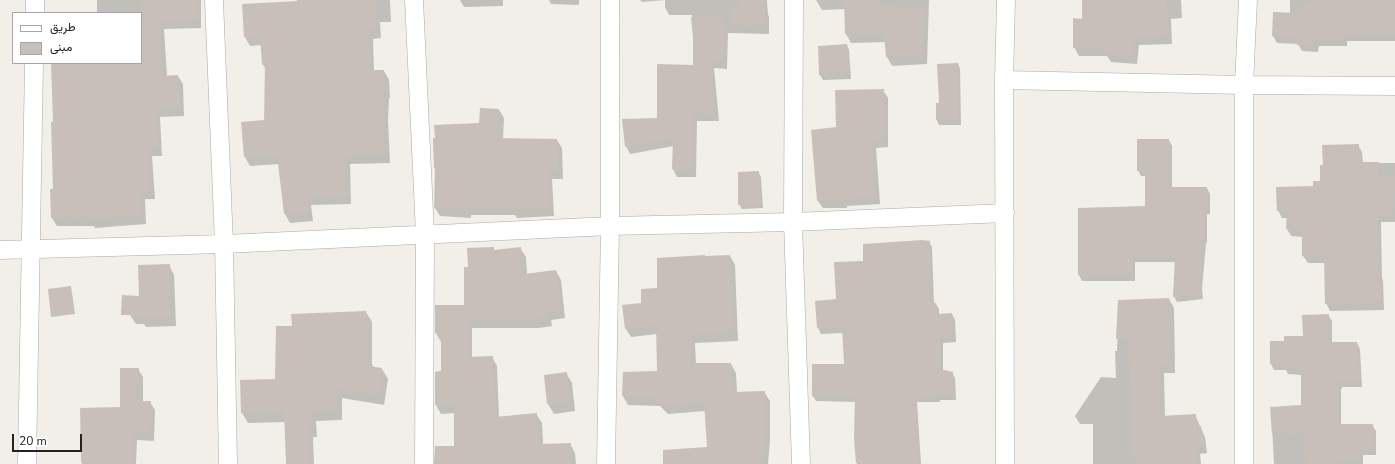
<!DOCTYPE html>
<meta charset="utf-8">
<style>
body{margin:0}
#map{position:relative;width:1395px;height:464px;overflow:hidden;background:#f2efe9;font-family:"Nunito Sans",Vazirmatn,sans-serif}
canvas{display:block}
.legend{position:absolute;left:12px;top:12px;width:130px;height:52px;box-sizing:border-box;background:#fff;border:1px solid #a7a7a7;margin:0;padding:5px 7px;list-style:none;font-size:12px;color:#222}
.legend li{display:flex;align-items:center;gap:8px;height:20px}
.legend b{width:20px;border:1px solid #a7a7a7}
.scale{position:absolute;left:12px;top:434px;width:70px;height:18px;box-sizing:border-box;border:2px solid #222;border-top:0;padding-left:5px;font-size:12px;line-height:14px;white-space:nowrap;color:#222;-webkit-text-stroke:3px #fff;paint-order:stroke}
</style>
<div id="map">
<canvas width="1395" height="464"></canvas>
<ul class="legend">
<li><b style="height:5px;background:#fff"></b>طريق</li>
<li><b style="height:11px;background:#c7bfb8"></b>مبنى</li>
</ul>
<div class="scale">20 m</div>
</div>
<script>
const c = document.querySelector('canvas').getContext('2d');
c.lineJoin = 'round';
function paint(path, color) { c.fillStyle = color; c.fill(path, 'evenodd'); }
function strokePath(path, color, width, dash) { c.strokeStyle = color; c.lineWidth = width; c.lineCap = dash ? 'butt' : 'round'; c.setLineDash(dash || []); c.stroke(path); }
paint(new Path2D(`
 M97,0H201V28L164,29L167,76H178L183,84L184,116L160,117L162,156H152L155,199H145L146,224L95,228L94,226H57L52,218L54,190V123L68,63H141V13H97Z
 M298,0H390L391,22H380L381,38L373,39L374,71H384L389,80L390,98H389L388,120L390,163L350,164L351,204L311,205L313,221L290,223L285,214L279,164L250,166L245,157L265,121L266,70L263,64L262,45L250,46L245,37L298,2Z
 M460,0H503V6L464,7Z
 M549,0H579V5L551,4Z
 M640,0H767V1L768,14L769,17V34L728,33L727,69L714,68L719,121H697L696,177H677L673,169L674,146L630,154L626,146L658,119L694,66V38L692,15H669L665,7V0L642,2Z
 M816,0H929L927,64L892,66L887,57L886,42L851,43L846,34V9L822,10Z
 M1083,0H1181L1182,18L1171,19L1172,44L1139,45L1137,64L1111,62L1107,56H1079L1074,47L1083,20Z
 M1290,0H1395V41H1347V46H1319L1318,52L1302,51L1298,44L1277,43L1273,36L1274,13L1290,14Z
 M847,45L849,50L851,79L823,80L820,75Z
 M958,64L960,69L961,125H939L937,120V104H940Z
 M883,90L888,98V147L876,148L880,204L847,206V208H823L818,201L837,128Z
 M499,110L504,118L503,139L557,140L562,148L563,179H552L554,216L517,218L515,215H471V218L440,216L435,208L436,170L434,168L480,124Z
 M1169,140L1172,146V188H1207L1210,194V214H1207V243H1206L1202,289L1203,299L1177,302L1174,296L1176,262H1135V281H1082L1079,275V209L1146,207V176H1141L1138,170Z
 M1358,145L1362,152L1363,163H1395V222H1381L1382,278L1383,280L1384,310L1330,311L1326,303L1325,263H1308L1303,256V237L1291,236L1287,229L1288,218H1282L1278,210L1321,182Z
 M758,172L761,177L763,208L742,209L739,204Z
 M929,242L932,247L934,304H936L939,309V315L952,314L955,320L956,342L943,343V371L952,373L955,378L956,400H940V402H917L921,464H857L855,439L856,402L816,401L813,396L845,365L843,333L821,334L818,328L816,302L837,300L864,262Z
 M493,248L495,251L520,248L526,257L527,274L556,271L561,280L565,318L551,320L552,326L539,328H472V358L492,357L497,366L499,418L536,414L542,423L543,445L570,444L575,453L576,464H435L455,447V413L441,414L436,405L442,372L441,342L436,333L465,306L469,268Z
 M730,256L735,265L738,341L695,343L696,364H731L736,373L737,393L764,392L770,401V441L768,464H697L708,447L705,411L668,414L660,406L628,405L623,396V372H658L657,334L631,337L626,329L642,304L658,289L705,257Z
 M169,265L174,275L176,326L146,327L144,324H136L130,315L140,297Z
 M1169,299L1174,308L1175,373H1164L1165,417L1195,415L1205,437L1207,453L1200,454L1201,464H1093V424H1080L1075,416L1101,377L1116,378L1115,351H1117L1119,301Z
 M366,312L372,322V364L374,368L382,369L388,379L384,405L342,398V420L316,421L317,437H313L314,464H287L285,422L248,423L242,413L276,380L293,327Z
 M1328,315L1332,321V343H1357L1360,349L1362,387H1342V389H1341V425H1372L1376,431V455H1363V464H1274L1271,408L1302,406V375L1288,374L1286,370H1274L1271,364V342H1285L1304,337Z
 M138,369L143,377V402H150L155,410L154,441L137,440L136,464H82L81,409L121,408Z
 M566,373L572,383L575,411L554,414L548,404Z`), '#0003');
paint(new Path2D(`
 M141,0H197V20L160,21L163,76L178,75L180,107L156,108L158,147L147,148L150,190L140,191L142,216L89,219V217L51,218L50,189H53L51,122H53L51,63H141Z
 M297,0H374L376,29L368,30L370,70H384L385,89H384L383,110L385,154L345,155L346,195L307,196L309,212L284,214L277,155L244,157L241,122L264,120L265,64L262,65L260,36L244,37L242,4L297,1Z
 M740,0H764V8H765V26L732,25V7H740Z
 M844,0H879V6L924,7L923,55L886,57L884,34H845Z
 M1082,0H1166L1167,35L1134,36L1132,56L1105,53V48H1073V18L1082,19Z
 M1312,0H1395V34L1344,35V40H1315V45H1297V37L1272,36L1273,12L1298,13L1299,7L1304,8V2H1312Z
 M691,17L724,18L723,62L710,61L715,114L693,113L692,170L672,169L673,138L625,147L622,119L657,118V64L693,65V38Z
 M847,44L849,74L819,75L818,46Z
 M958,63V120H936V103H939L937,64Z
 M884,89V140L872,141L876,197L843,199V201H817L811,130L836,127L835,90Z
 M480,108L499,109L498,138L557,139L558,171H547L550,208L511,210V206L466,207V210L434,208L435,168H434L433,138H435L434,125L479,123Z
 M1137,139H1169V187H1207V208H1205L1204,238H1203L1200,283L1201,294L1173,297L1175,257H1133L1132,275H1078V208L1145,206V170L1137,171Z
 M1359,144V162H1379L1378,176H1395L1394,214L1378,215V272H1380L1381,303L1325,304L1324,256H1302V230L1286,229L1287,211H1277L1276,187L1313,186V181H1320V165H1323L1322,145Z
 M759,171L761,204L738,205V172Z
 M922,240L930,241L931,303H936L937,314L952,313L953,337L940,338V369L953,372L954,394L937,395V396L915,397L918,464H885V462L856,463L854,439L855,396H812V364H844L842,327L817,328L815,301L836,299L834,262L863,261V244Z
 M494,247V250L521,247L524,274L556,270L561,310L547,311L548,317L533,319L468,320L467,357L493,356L495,417L537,413L539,444L571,443V464H434L435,446H454V404L435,405V372L441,371V333H435V305H464V267H468L467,248Z
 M705,255V256L730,255L733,332L691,334V363H731L732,392L765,391V432L763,463L734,462V464H663V450L707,447L704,402L662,405L654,397L622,396L623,372L657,371L656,325L625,329L622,305L641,303V289L657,288V258Z
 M170,264L171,317L140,318V315H121L122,295L139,296L138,265Z
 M71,286L75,314L51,317L48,289Z
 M1169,298L1171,364H1159L1160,416L1196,414L1197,427L1201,426L1203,444L1196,445L1197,464H1139V460H1133L1129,338L1116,339L1118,300Z
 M366,311L367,355H368L367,366L382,368L379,395L336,389L337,410L311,411L312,426L307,427L309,464H286L284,411L241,413L240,380L275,379L276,326H292L291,314Z
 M1329,314V342H1357L1359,381H1339V383H1338V424H1373V450L1360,449V460H1333V464H1306L1305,433L1272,434L1270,407L1301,405V369L1284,368V364H1270V341H1284V336H1303L1302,315Z
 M120,368H139V401H151L150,433L133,432L132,463L81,462L80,408L120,407Z
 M567,372L570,401L547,404L544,375Z`), '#c7bfb8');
const minor = new Path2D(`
 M214,0L224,244L228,464
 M414,0L425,234L424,464
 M794,0L793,222L801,464
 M35,13V0
 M1004,80L1244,85L1395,86
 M0,250L224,244L610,226L793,222L1005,213
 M27,464L34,63
 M606,464L610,226V0
 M1005,464L1004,80L1006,0
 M1244,464V85L1248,0`);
strokePath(minor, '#a9a9a9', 19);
strokePath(minor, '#fff', 18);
</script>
